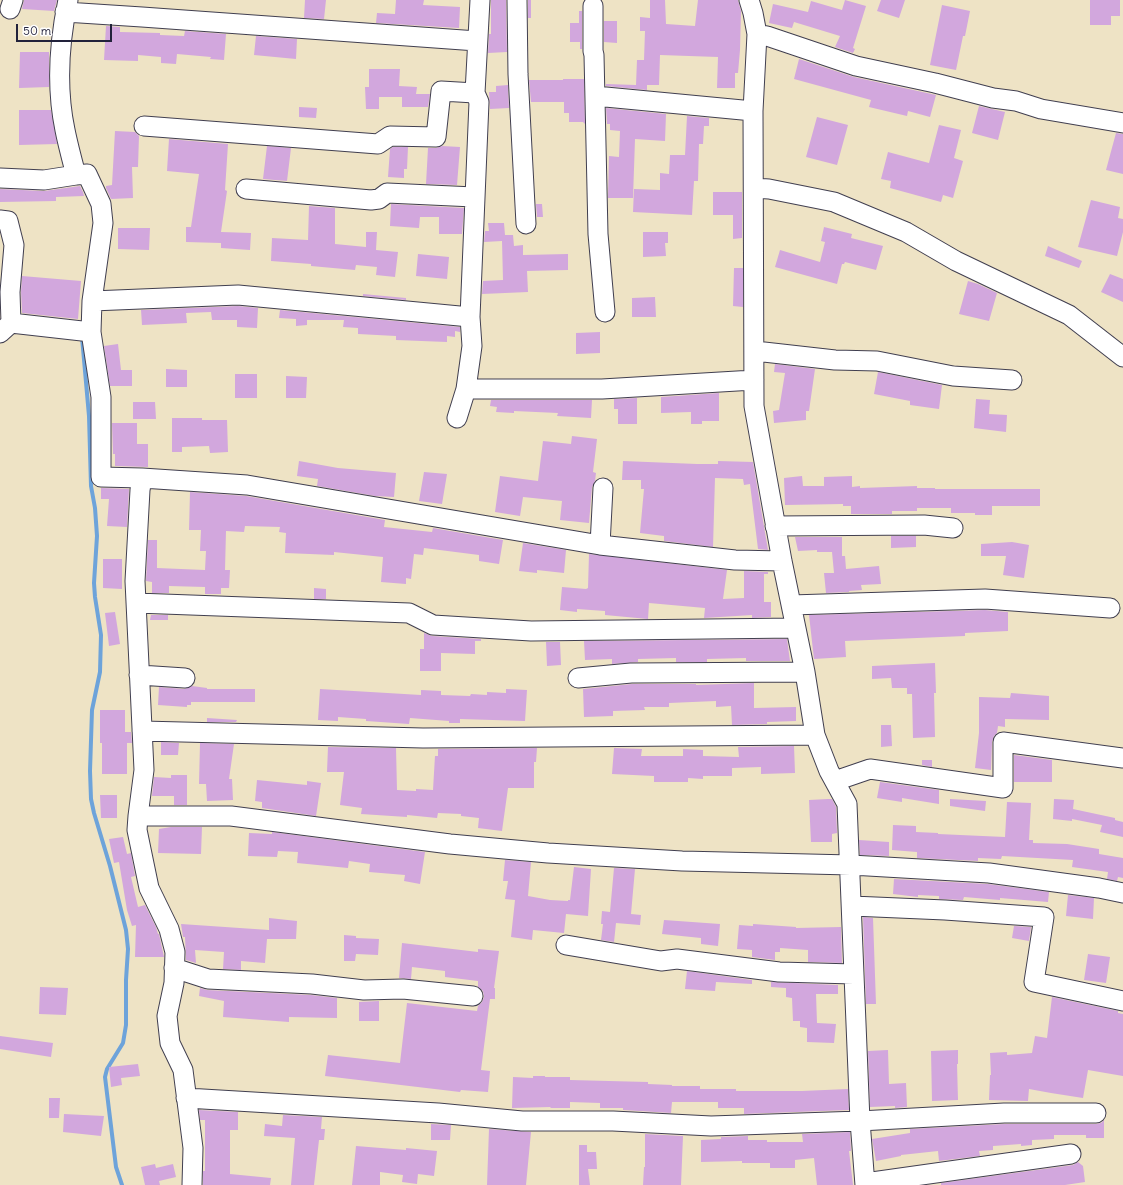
<!DOCTYPE html>
<style>
body{margin:0}
#map{position:relative;width:1123px;height:1185px;overflow:hidden;background:#eee3c5;font-family:Delius,sans-serif}
canvas{display:block}
.scale{position:absolute;left:16px;top:24px;width:96px;height:18px;box-sizing:border-box;border:2px solid #22223b;border-top:0;padding-left:5px;font-size:12px;line-height:14px;white-space:nowrap;color:#22223b;-webkit-text-stroke:3px #fff;paint-order:stroke}
</style>
<div id="map">
<canvas width="1123" height="1185"></canvas>
<div class="scale">50 m</div>
</div>
<script>
const c = document.querySelector('canvas').getContext('2d');
c.lineJoin = 'round';
function strokePath(path, color, width, dash) { c.strokeStyle = color; c.lineWidth = width; c.lineCap = dash ? 'butt' : 'round'; c.setLineDash(dash || []); c.stroke(path); }
function paint(path, color) { c.fillStyle = color; c.fill(path, 'evenodd'); }
strokePath(new Path2D(`
 M82,337L89,416L91,486L95,508L97,536L94,583L95,597L101,635L100,672L92,710L90,771L91,799L94,813L110,866L126,930L128,949L126,980V1025L123,1043L107,1069L105,1077L116,1167L122,1185`), '#6da3da', 4);
paint(new Path2D(`
 M24,0H57L54,11L22,9Z
 M305,0H326L324,19L304,18Z
 M396,0H424L423,5L460,7L459,28L376,23L377,13L395,14Z
 M491,0H506L507,52L488,53L489,34H491Z
 M528,0H531V18H528Z
 M650,0H665L666,24L695,26L698,0H738L741,11L740,50L738,73H735V88H717L718,57L660,55L659,85H647V90L606,86V84L636,85L637,60H644L645,31H640V17L650,18Z
 M845,0L866,6L853,48L855,49L853,53L835,47L840,36L794,22L792,28L769,23L773,4L808,12L811,1L842,10Z
 M881,0H905L899,18L877,11Z
 M1090,0H1120V16H1111V25H1090Z
 M942,5L970,11L965,36H963L956,70L930,65Z
 M579,11H582V49H580V42H570V23H579Z
 M604,21H617V43L604,42Z
 M106,26L120,27V32L160,33V35L184,36L185,31L226,34L224,60L210,59L211,57L177,54L176,64L161,63V57L138,55V61L104,60Z
 M256,36L297,39L296,59L254,55Z
 M20,52H49V87L19,88Z
 M799,59L854,77L936,95L930,117L908,111L907,116L869,107L871,100L794,79Z
 M369,69H400L399,86L417,87L416,94H430L428,107H402V97H379V109H366L365,87H369Z
 M563,79H584L585,124L583,122H569V113H564V102H531L529,80H563Z
 M508,85L509,108L490,109L489,92H496V86Z
 M979,106L1005,112L998,140L972,133Z
 M299,107L317,108L316,118L299,117Z
 M606,108L666,114L665,141L635,139L633,198H608L609,156L619,157L620,131L610,130V124H607Z
 M19,110H51L57,144L19,145Z
 M687,116L709,118V126H704L703,144H699L698,181H694L692,215L633,212L634,189L660,190V173L669,174L670,155H685Z
 M817,117L848,125L837,165L806,157Z
 M939,125L961,130L954,158L963,161L953,198L943,195L941,202L890,188L891,181L881,179L888,152L929,163Z
 M115,131L135,132L139,136L138,167H132L133,198L111,199L106,188V186L112,185Z
 M1116,133L1123,134V174L1106,170Z
 M169,139L228,144L225,190L227,191L221,232L251,233L250,250L221,248V243L186,242V227H191L199,174L167,171Z
 M267,146L291,148L287,181L263,179Z
 M442,146L460,147L457,185L426,184L428,148H436Z
 M393,147H408L407,169H404V178L388,177L390,149Z
 M80,186L83,192L84,196L56,197V201L0,202V189L44,191Z
 M713,192H742V238L733,239V215H713Z
 M1091,200L1120,207L1118,218L1123,219V232L1117,256L1078,247Z
 M391,204L464,208L462,234H439V217H420L419,228L390,226Z
 M536,204H542L543,217H537Z
 M309,206L335,208V244L366,247V232H377L376,250L398,252L395,277L376,275L377,267L356,265L355,270L311,266V264L271,261L272,238L308,240Z
 M488,223H504L505,235H513L514,246L523,245V255L568,254V270L527,271L528,292L482,294L483,281L503,280L502,241L484,242L485,231H489Z
 M824,227L852,234L851,238L883,246L876,270L845,262L844,264H842L837,284L775,267L780,250L820,262L825,242L821,241Z
 M118,228H150L149,250L118,249Z
 M643,232H668V243H665L666,256L643,257Z
 M1048,246L1082,261L1079,268L1045,256Z
 M418,254L449,257L447,279L416,276Z
 M734,268H743V307L733,306Z
 M1110,274L1123,279V302L1101,292Z
 M22,276L81,281L78,319L22,313L21,292Z
 M968,281L978,284L997,293L989,321L959,314Z
 M363,294L406,298V300L363,296Z
 M655,297L656,317H632V298Z
 M238,306L258,308L257,328L237,327V320H212L211,312L186,313L187,323L142,325L141,310Z
 M280,310L460,327V332L455,331V337L447,336V342L396,340V336L358,334V328L343,327L344,320H307V325L296,326V319L279,318Z
 M600,332V353L576,354V333Z
 M118,344L121,370H132V386H110L104,346Z
 M775,364L815,369L809,411H806V420L774,423L773,411L779,410L785,373L774,372Z
 M166,369L187,370V387H166Z
 M878,372L942,385L939,409L910,405V401L874,394Z
 M235,374H257V398H235Z
 M286,376L307,377L306,398H286Z
 M719,393V421H702V424H691V412L661,413V397Z
 M637,398V424H618V409H614V399Z
 M976,399L990,400L989,414L1007,415L1006,432L974,428Z
 M491,400H592L591,418L557,416L558,413L514,411V413L496,412L497,407L490,406Z
 M133,402H155L156,419H133Z
 M172,418H202V420H227L228,452L210,453L209,446L182,447V452H172Z
 M112,423H137V444H148V467L115,466V454H113Z
 M572,436L597,439L593,472L596,473L595,481L592,487L589,523L560,520L562,501L523,497L520,516L495,512L500,476L538,481L543,441L571,444Z
 M299,461L338,468L396,473L394,497L375,496L317,486L318,479L297,476Z
 M623,461L697,464H718V461L753,462L768,550L758,549L750,484L744,485L743,479L715,478L713,547L664,541V536L640,533L644,489H641V480H622Z
 M424,472L447,474L442,504L419,501Z
 M802,476L803,486H824V477L852,476V487L860,486V488L917,486V488H935V489H1040V506H992V515H975V513H951V508H917V511H892V514H851V506H843V504L785,505L784,478Z
 M101,488L129,489L127,527L107,526L109,499H101Z
 M190,492L246,496L385,520L384,527L432,532L433,528L503,540L499,564L479,561V555L424,548L423,555L414,554L411,579L406,578V584L381,582L383,557L334,552V555L285,553L286,533L279,532L280,527L245,526L244,532L226,531L225,570H230L229,588H221V594H205V587L169,586V593H152V582L146,581L148,540H157V568L205,570L206,551H200L201,530H189Z
 M891,536H916V547L891,548Z
 M795,537H842V556H845L846,569L879,566L881,584L861,585L862,590L849,591V592L826,593L824,573H834L832,552H817V550L798,551Z
 M1012,542L1029,545L1024,578L1003,575L1006,556H981V544Z
 M523,543L566,550L564,573L537,570V573L519,571Z
 M589,554L727,570L723,599L744,598V571L768,572V574H764V602H771V617L752,618V615L704,618L705,608L649,603L648,619L605,615V611L577,609V612L560,610L562,587L586,589L588,588Z
 M103,559H122V589L103,588Z
 M314,588L326,589V599H314Z
 M985,610L1008,612V631L965,633V636L845,641L846,657L814,659L809,615Z
 M115,612L120,644L109,646L105,613Z
 M151,615H168V620H150Z
 M424,633L432,636L481,639V641H475V654L441,653V671H420V649H424Z
 M787,639L790,661H746V658L707,659V662H676V658L638,659V662L612,664V659L585,660L584,641Z
 M546,642H560L561,665L547,666Z
 M935,663L936,693H934L935,737L913,738L912,694H907V688H892L891,678L872,679V666Z
 M754,683V708L796,707V721L767,722V724L732,725L731,706L716,707V701L669,703V707H644L645,710L613,711V716L584,717L583,689L632,684H696V685Z
 M192,686L207,688V689H255V702H191V705H187V707L158,705L159,687L184,689Z
 M320,689L421,695V690L441,691V695L470,696L471,694L487,695V692L506,693V689L527,690L525,721L460,719V723H449V721L410,718L409,724L366,721V719L338,717V721L318,720Z
 M1011,693L1049,696V720L1005,719V727L998,726L997,733L994,736L992,742L991,770L975,768L979,733V697L1010,698Z
 M100,710H125V732H131L132,743H127V774H102V743H100Z
 M207,718L237,720L236,722H207Z
 M881,725H891L892,746L881,747Z
 M161,742L179,743L178,755H161Z
 M200,743L234,744L229,779H232L233,800L207,801L206,784H199Z
 M794,746L795,773L761,774V767L732,768V776H703V779L688,778V782H654V776L612,774L614,748L642,749L641,756H683V749L703,750V756L739,757L738,747Z
 M328,747L396,748L397,790L416,791V789L433,790L435,756H438V749L537,748L536,762H534V788H508L502,831L478,828L479,818L461,816V814L438,813L437,818L407,815V817L361,814L362,808L340,805L344,772H327Z
 M1014,755L1052,760V782H1014Z
 M922,760H932V767L922,765Z
 M171,775H187V805H174V796H152L154,777L171,778Z
 M257,780L307,785V781L321,783L316,816L262,808V802L255,801Z
 M880,782L939,790V804L902,798V802L877,798Z
 M100,795H117V818H101Z
 M828,799H832L836,807L837,833L832,834V842H811L809,800Z
 M950,799L986,801L985,811L950,806Z
 M1054,799L1074,800L1073,809L1115,818V820L1123,822V837L1100,832L1102,825L1072,819V821L1053,819Z
 M1007,802L1031,803L1029,840H1033V843L1067,844L1099,849V854L1123,858V878L1118,877L1117,881L1107,879L1108,872L1072,867L1073,860L1002,856L1001,859L978,858V861L917,858V852L892,850L893,825L916,826V832L938,833V834L1005,837Z
 M171,827H202L201,854L158,853L159,829Z
 M272,832L425,852L420,884L404,881L405,875L369,872L370,864L349,861L348,868L297,863L298,852L278,851L277,857L248,856L249,833L272,834Z
 M123,837L127,854L131,853L135,876L131,877L138,907L145,905L156,927L158,934H159L164,957H135L136,925L132,926L127,910L119,862L114,863L109,839Z
 M859,840L889,842V856L860,855Z
 M505,860L531,862L528,896L550,900L568,901V900H570L574,867L591,869L588,916L566,914L564,933L533,930L532,940L511,937L515,900L505,899L508,881H503Z
 M614,868L635,869L631,914L641,915L640,925L616,923L614,942L601,940L603,924H601L602,911L610,912Z
 M894,879L988,884L1049,892L1048,902L1000,898V900L964,897L963,900L939,899V896L918,895V897L893,894Z
 M1068,895L1094,898L1093,919L1066,916Z
 M863,917L873,918L876,1004H866Z
 M269,918L297,921L296,939H267L265,963L241,961V970L223,969L224,952L195,950L196,963L186,960L185,937H183L181,924L269,930Z
 M664,920L720,924L718,946L701,944V938L662,934Z
 M753,924L796,927V928L841,927L842,963L808,962V950L780,948V952H775V960L752,957V950L737,949L739,925L753,926Z
 M1014,926L1031,927L1029,941L1012,938Z
 M344,935L356,936V938L379,939L378,955L356,954L355,961H344Z
 M402,943L478,952V949L499,951L494,988H495V999H490L481,1070L490,1071L488,1092L461,1090L460,1092L325,1076L328,1055L400,1063L407,1003L477,1011L478,1006L482,1002L484,997L483,991L478,987V981L445,977V971L412,967L411,979L399,978Z
 M1088,954L1110,957L1106,983L1084,980Z
 M687,971L752,980V984L716,982L715,991L685,989Z
 M771,982L838,985V994H816L817,1023L836,1024L834,1043L807,1042V1028L800,1027V1021H793L792,998L786,997V988L771,987Z
 M40,987L68,988L66,1015L39,1014Z
 M200,988L207,990L311,995L337,998V1018L289,1017V1022L223,1017L224,1001L199,996Z
 M1052,997L1118,1011V1013L1123,1014V1076L1088,1070L1083,1098L1051,1093L1029,1089L1028,1101L989,1100L990,1075H991L990,1053L1007,1052V1055L1032,1053L1035,1036L1047,1038Z
 M379,1001V1021H359V1002Z
 M0,1036L53,1043L51,1057L0,1049Z
 M888,1050L889,1084L906,1083L907,1107L895,1108V1106L870,1107L868,1051Z
 M958,1050V1064H957L958,1100L932,1101L931,1051Z
 M138,1064L140,1076L121,1078L122,1085L111,1087L109,1067Z
 M533,1076H545V1077H570V1080L648,1082V1084L672,1085V1086H700V1089H736V1091H802L848,1089L849,1110L744,1114V1108H718V1102H672L671,1113L623,1110V1108H600V1103L570,1102V1108H550L551,1107L512,1108L513,1077L533,1078Z
 M49,1098H60L59,1118H49Z
 M199,1110L238,1112V1130H230V1174L271,1178L270,1185H203V1171H205V1120H200Z
 M64,1114L104,1116L101,1136L63,1132Z
 M283,1115L322,1117L321,1129H325L324,1140H319L314,1185H291L295,1138L264,1136L265,1124L282,1126Z
 M1104,1120V1138H1086V1135H1054V1139L1032,1140V1145L1021,1146V1144L993,1146V1150L979,1151L980,1156L939,1161L938,1151L901,1155V1156L876,1161L873,1144L872,1139L910,1133V1129L1004,1124H1096L1101,1123Z
 M431,1124L451,1125L450,1140H431Z
 M489,1129L531,1132L526,1185H487Z
 M850,1132L851,1151H849L853,1185H817L814,1158L795,1160V1168H770V1163H742V1161L701,1162V1140L721,1139V1137L748,1136V1140H767V1142H803L802,1134Z
 M645,1134L683,1136L681,1185H643L644,1167H645Z
 M579,1145H587V1152H596L597,1169H588L590,1185H579Z
 M356,1146L406,1150V1148L437,1151L434,1176L418,1174L417,1184L402,1182L403,1175L380,1172V1185H352Z
 M1078,1162L1083,1166L1085,1182L1065,1185H941V1183L1073,1165Z
 M155,1164L156,1168L173,1164L176,1177L159,1181L160,1185H145L141,1167Z`), '#d2a7dd');
const minor = new Path2D(`
 M68,0C59,43 56,87 65,130C68,145 72,160 76,175L87,174L101,204L103,223L92,301L91,332L101,397V477L142,478L247,485L600,545L735,560L782,561
 M517,0L518,74L526,224
 M749,0L753,13L757,34L753,111L754,406L782,561L805,672L815,735L829,771L847,804L860,1121L865,1185
 M593,6V51L594,55L598,234L605,312
 M10,9L13,0
 M65,12L142,17L477,41
 M757,34L767,36L856,66L935,83L993,98L1016,101L1041,109L1123,123
 M595,96L753,111
 M144,126L378,144L390,136L436,137L441,91L475,93
 M0,178L44,180L76,175
 M754,188L769,189L834,202L906,232L956,261L1069,315L1123,357
 M246,189L371,200L379,199L387,193L474,197
 M0,220L8,221L14,245L10,292L11,323
 M92,301L238,295L470,317
 M0,333L11,323L91,332
 M755,351L835,360L877,361L953,376L1012,380
 M466,389H602L754,380
 M457,418L466,389L472,346L470,317L479,102L475,93L480,0
 M142,478L140,490L135,581L144,770L138,816L137,830L149,888L169,929L175,952L174,983L167,1016L170,1043L183,1070L193,1148L192,1185
 M775,526L924,525L953,528
 M600,545L603,488
 M136,603L409,613L433,625L531,631L796,628
 M791,605L985,599L1110,608
 M139,675L185,678
 M578,678L631,673L805,672
 M142,731L423,738L815,735
 M835,781L870,769L1003,788V742L1123,758
 M138,816H231L450,844L548,853L682,861L851,865L989,873L1099,888L1123,893
 M852,906L945,910L1044,917L1034,982L1123,1001
 M566,945L661,961L677,959L779,972L854,974
 M174,968L208,979L312,984L364,990L403,989L473,996
 M186,1098L438,1113L522,1121H613L711,1126L860,1121L1004,1113H1096
 M865,1183L1071,1154`);
strokePath(minor, '#413f50', 21);
strokePath(minor, '#fff', 19);
</script>
